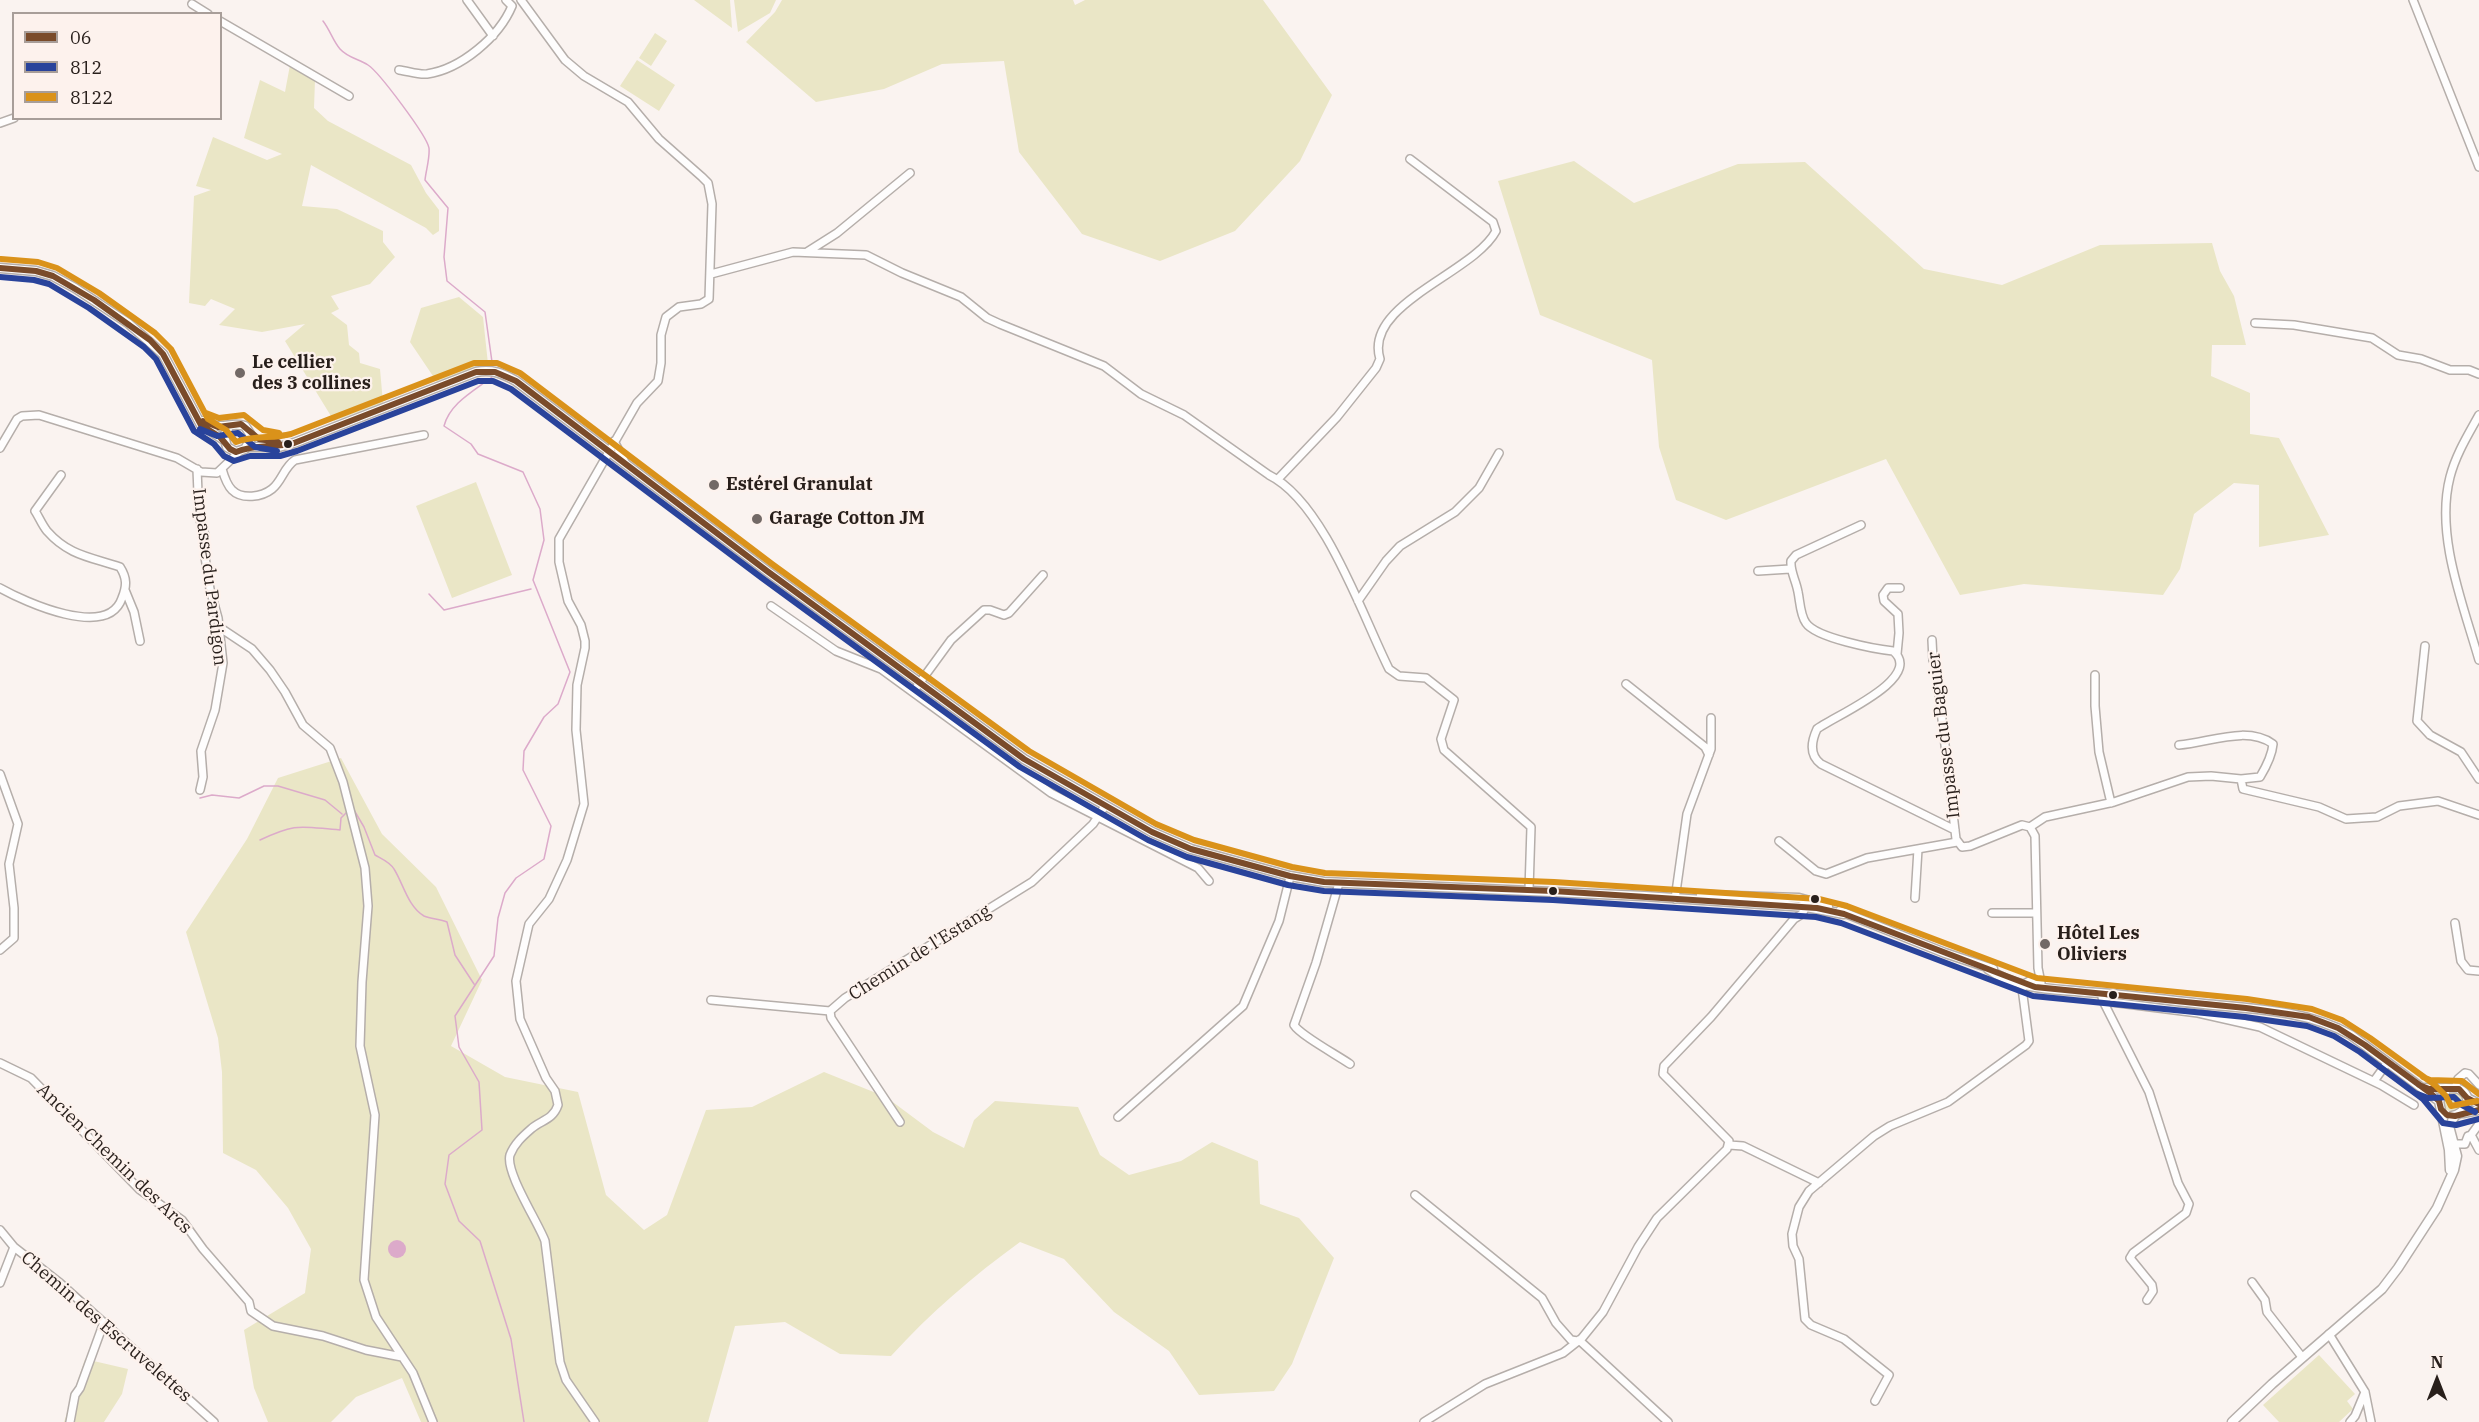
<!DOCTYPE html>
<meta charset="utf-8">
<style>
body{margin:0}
#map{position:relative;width:2479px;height:1422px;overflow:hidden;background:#faf3f0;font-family:"IBM Plex Serif",serif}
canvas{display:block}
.legend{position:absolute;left:12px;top:12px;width:210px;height:108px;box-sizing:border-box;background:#fdf2ed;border:2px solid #a89e99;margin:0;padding:8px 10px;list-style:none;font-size:18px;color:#281f1b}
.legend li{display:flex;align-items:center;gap:12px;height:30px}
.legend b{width:30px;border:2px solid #a89e99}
.north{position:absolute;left:2407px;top:1350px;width:60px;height:60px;-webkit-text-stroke:4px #fdf2ed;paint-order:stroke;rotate:0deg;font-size:16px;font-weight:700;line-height:24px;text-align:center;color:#281f1b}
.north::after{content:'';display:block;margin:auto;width:21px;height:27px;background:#281f1b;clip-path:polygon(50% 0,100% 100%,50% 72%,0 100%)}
</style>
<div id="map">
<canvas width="2479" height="1422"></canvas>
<ul class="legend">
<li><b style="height:8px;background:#7a4b2a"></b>06</li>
<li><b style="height:8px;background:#29439b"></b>812</li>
<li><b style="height:8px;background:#da921a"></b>8122</li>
</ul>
<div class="north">N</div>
</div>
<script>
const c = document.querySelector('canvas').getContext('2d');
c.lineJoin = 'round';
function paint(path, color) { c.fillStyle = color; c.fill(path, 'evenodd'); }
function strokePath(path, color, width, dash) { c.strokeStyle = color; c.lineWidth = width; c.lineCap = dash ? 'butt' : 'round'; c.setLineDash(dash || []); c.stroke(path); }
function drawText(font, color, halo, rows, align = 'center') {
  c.font = font + ' "IBM Plex Serif",serif'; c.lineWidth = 4.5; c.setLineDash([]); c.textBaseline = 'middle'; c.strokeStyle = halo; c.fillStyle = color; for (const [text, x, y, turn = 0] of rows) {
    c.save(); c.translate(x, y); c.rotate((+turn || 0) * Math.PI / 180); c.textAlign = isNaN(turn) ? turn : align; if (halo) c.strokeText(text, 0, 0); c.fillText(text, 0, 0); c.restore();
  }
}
paint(new Path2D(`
 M694,0H730L732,28Z
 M734,0H776L770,13L738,32Z
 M782,0H1073L1075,5L1085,0H1263L1332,95L1300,161L1235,231L1160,261L1082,234L1019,152L1004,61L942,64L884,89L816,102L746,42L775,12Z
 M655,33L667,41L651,66L639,58Z
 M637,60L675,85L659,111L620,86Z
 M290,65L315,80L314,108L328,121L411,165L426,193L439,210V231L433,235L426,228L311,165L302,206L337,209L383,231V242L395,257L370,284L331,296L339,309L331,313L347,325L349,345L359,353L360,363L380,369L383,403L334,421L285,341L305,324L262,332L219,325L235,309L211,299L205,306L189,303L194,196L211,190L196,186L213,137L267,160L282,154L244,138L260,80L285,92Z
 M1574,161L1634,203L1738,164L1805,162L1924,269L2002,285L2100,245L2212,243L2220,271L2234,296L2246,345H2212L2211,376L2250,393V434L2279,438L2329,535L2259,547V485L2234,483L2194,514L2180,569L2163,595L2024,584L1960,595L1886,459L1726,520L1676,500L1659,447L1652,360L1540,315L1498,181Z
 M459,297L483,317L488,364L437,382L410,342L421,308Z
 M476,482L512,575L452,598L416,506Z
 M341,758L382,834L436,887L482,980L451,1046L505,1077L578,1092L606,1195L644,1230L667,1215L706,1110L752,1107L824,1072L886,1097L933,1132L964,1148L974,1120L995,1101L1078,1107L1100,1155L1129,1175L1181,1161L1212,1142L1258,1161L1260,1204L1299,1218L1334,1258L1292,1364L1274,1391L1199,1395L1169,1351L1114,1312L1064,1259L1020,1242C973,1276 930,1313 891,1356L840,1354L785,1322L735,1326L708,1422H421L402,1378L356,1397L331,1422H268L254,1388L244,1330L305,1293L311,1249L288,1208L256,1170L223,1153L222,1072L218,1038L186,932L247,839L278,778Z
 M2443 1102a10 10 0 1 1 20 0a10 10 0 1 1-20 0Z
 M2319,1355L2355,1394L2347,1401L2353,1409L2339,1422H2279L2263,1405Z
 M85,1359L128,1369L122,1394L104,1422H64Z`), '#eae6c6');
paint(new Path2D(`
 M388 1249a9 9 0 1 1 18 0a9 9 0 1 1-18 0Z`), '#dcaaca');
strokePath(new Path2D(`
 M323,21C330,30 333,41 340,49C348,58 359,59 368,65C379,72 427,136 429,148C430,158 426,170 425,180L448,208L444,257L447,281L485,312L493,369
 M492,374V377C474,391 450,403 444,426L471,444L478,454L523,472L540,509L544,540L533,580L570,672L558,704L544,717L524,751L523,770L551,826L544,859L516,878L505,893L498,918L494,956L455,1016L459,1047L479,1082L482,1130L449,1155L445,1184L459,1221L480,1241L511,1339L524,1422
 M429,594L444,610L531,589
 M200,798L212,795L239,798L264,786H278L325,800L342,814
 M354,810L364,827L375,855C382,859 390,862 394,869C403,883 408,907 424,916C431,919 440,919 447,922L455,955L474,984
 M260,840C298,822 301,827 340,830L341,818L347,812`), '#dcaaca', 1.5);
const minor = new Path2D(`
 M467,0L493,36
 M521,0L565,60L584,76L628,102L659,139L702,177L708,183L712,204L709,299L701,304L679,307L666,317L661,335V363L658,381L637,403L559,539V562L568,601L581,625L585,641V648L577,685L576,730L584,804L567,860L549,899L529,924L516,981L520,1019L546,1078L555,1091L558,1105C553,1120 541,1120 531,1129C523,1136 514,1144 510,1155C505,1172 538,1222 545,1241L560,1362L566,1380L595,1422
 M2413,0L2479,167
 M192,4L208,14
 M220,21L349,96
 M399,70C408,71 418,75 427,74C461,69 499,37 512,6L506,0
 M0,123L14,118
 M807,252L837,233L910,173
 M711,274L793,252L866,255L902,273L961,297L987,318L1000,324L1104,366L1141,394L1184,415L1269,475C1324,502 1362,615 1389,669L1399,676L1426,678L1454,700L1441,739L1444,750L1531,827L1529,890
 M2255,323L2294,325L2372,338L2398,355L2421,359L2450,370H2469L2479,374
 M2479,415C2468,435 2456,454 2450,477C2435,535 2463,604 2479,660
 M614,441L625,462
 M0,448L17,419L22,416L39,415L177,458L201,472L217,473L240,451
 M197,469L199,517L205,535V557L210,589L218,618L223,663L215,710L201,751L203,777L200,790
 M222,469C224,476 227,485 232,490C242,500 262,497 272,489C282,481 284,467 295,460L424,435
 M1278,479L1337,417L1376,368L1380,359C1363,304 1474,273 1496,231L1493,222L1410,159
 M1861,525L1796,555L1791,561C1790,572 1796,580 1798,592C1800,601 1800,615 1806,623C1816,638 1875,649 1893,651C1926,678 1832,717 1817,729C1811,742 1809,755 1821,764L1955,830
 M1758,571L1790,569
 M0,588C25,602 108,640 122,598C127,586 127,578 120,567C91,557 69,556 47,531C42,525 39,517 35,511L61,475
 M125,590L134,612L140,641
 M1358,601L1386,561L1400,546L1455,512L1479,488L1499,453
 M771,606L836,651L881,669L1051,793L1198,868L1209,881
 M219,627L252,649L270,670L285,692L303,725L330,748L343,782L365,868L368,906L362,982L360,1046L375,1115L364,1280L376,1317L413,1373L433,1422
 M1932,640L1933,660L1936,668L1956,839L1962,847L1970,846L2022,825L2030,827L2045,817L2114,802L2188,777L2211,776L2241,779L2260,777C2266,767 2272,756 2273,744C2246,725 2209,743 2179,745
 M2425,646L2417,721L2430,735L2461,752L2479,779
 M1897,654L1899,633L1898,614L1884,601L1883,595L1888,588H1900
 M2095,675V706L2099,752L2111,803
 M1626,684L1705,747L1709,755
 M913,692L951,640L984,610H990L1004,615L1009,613L1043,575
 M0,774L18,824L9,864L14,908V938L0,950
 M2241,779L2243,789L2319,807L2346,819L2377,817L2399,806L2438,801L2479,815
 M2030,827L2035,836L2038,968L2041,983L2034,984
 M1779,841L1816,871L1826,874L1867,858L1957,842
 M1339,883L1316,963L1294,1025C1300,1035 1337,1055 1350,1064
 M1915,898L1918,849
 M1675,899L1687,814L1711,749V718
 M1992,913H2036
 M2455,923L2461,961L2468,970L2479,971
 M2101,993L2103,1001L2149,1092L2178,1183L2189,1204L2186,1213L2133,1253L2130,1258L2152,1285L2153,1291L2147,1300
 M711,1000L830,1011
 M2103,1001L2198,1013L2260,1027L2381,1085L2414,1105
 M0,1063L31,1078L140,1190L182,1220L203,1249L249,1302L251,1311L273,1326L323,1336L366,1350L402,1357
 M2374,1081L2387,1063
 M2455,1088L2458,1079L2465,1073L2469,1074L2479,1085
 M1118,1117L1243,1006L1279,921L1290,877
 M900,1122L831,1018L830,1011L845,998L1032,882L1093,824L1105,806
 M2471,1135L2479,1124
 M2451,1144H2465L2468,1136L2471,1135L2479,1150
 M1729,1145L1743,1146L1819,1183
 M1415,1195L1542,1298L1556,1323L1571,1340L1578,1341
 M0,1230L14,1247L60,1283L214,1422
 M2252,1282L2265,1300L2267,1312L2302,1357
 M0,1283L14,1247
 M2329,1334L2365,1392L2371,1422
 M1579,1340L1668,1422
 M1875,1401L1889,1375L1844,1339L1811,1325L1805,1319L1799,1259L1793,1246L1792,1234L1799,1207L1809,1191L1874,1136L1890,1126L1948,1102L2026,1045L2029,1041L2022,988L2024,984L2031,980
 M70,1422L75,1395L80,1388L104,1322
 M1424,1422L1485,1384L1563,1353L1582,1338L1603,1312L1638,1247L1657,1218L1727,1149L1729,1141L1663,1074L1664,1066L1711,1017L1794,919L1802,914L1807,905
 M2350,1422L2355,1416L2365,1392`);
const major = new Path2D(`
 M0,268L36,271L53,276L75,288L128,323L163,354L201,425L224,440
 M204,421C221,432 230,421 245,426L252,437L245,449L236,452L227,447L224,436L229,427
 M248,447H279L294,443L476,372C492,369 502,373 516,381L767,571L1024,759L1152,832L1191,849L1290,876L1324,882L1644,896L1806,907L1844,914
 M1701,895L1799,898L1828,906
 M1840,911L1945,953L1993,969
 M1988,969C2015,989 2053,989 2085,992C2125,994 2165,1000 2204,1004C2254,1009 2307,1010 2351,1035L2439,1101
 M2425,1088C2431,1089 2455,1087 2459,1089C2475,1096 2466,1114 2452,1116
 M2446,1090L2439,1101L2449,1150L2450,1170
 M2467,1098L2479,1104
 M2463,1113L2479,1110
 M2232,1422L2272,1384L2382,1289L2398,1268L2437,1208L2454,1170L2457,1156L2449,1126L2455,1116`);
strokePath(minor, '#b5aeaa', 10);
strokePath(major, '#b5aeaa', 11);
strokePath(minor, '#fefdfd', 7);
strokePath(major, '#fefdfd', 8);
strokePath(new Path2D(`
 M0,268L36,271L53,276L94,300L150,340L163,354L201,425L220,437L230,449L236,452C255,444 274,448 294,443L476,372H495L516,381L767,571L1024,759L1152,832L1191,849L1290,876L1324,882L1553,891L1817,908L1844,914L2035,987L2246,1008L2309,1017L2338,1028L2365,1045L2429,1092L2439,1101L2441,1109L2447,1115L2455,1116L2479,1110
 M203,421L218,427L241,424L259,439L278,442
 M2419,1085L2429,1089H2459L2467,1098L2479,1104`), '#7a4b2a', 6);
strokePath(new Path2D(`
 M0,277L34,280L49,284L89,308L144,347L156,359L194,431L214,444L224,456L234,461L250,456H280L297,451L478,381H493L511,389L762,578L1020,767L1148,840L1187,857L1288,885L1324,891L1553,900L1816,917L1841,923L2033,996L2245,1017L2307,1026L2334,1036L2360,1052L2423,1099L2443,1123L2456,1125L2479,1119
 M200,429L217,436L238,433L255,447L277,451
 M2415,1093L2428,1098L2454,1097L2462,1105L2475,1112`), '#29439b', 6);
strokePath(new Path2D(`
 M1,259L38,262L57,268L99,293L155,333L171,349L208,419L226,430L236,442C254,435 273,439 291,434L474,363H497L520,373L772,564L1029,751L1156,824L1194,840L1292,867L1325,873L1554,882L1819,899L1847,906L2037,978L2247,999L2312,1009L2342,1020L2370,1038L2435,1085L2446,1096L2451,1106L2477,1101
 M206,413L219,418L244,415L263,430L279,433
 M2423,1077L2430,1080L2462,1081L2479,1094`), '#da921a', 6);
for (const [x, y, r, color] of [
 [240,373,6,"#726966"],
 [288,444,5,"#281f1b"],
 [714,485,6,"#726966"],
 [757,519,6,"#726966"],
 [1553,891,5,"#281f1b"],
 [1815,899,5,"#281f1b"],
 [2045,944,6,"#726966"],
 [2113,995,5,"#281f1b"]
]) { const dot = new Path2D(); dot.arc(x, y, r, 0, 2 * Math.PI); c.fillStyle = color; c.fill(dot); strokePath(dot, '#fdf2ed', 2); }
drawText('bold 18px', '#281f1b', '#fdf2ed', [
 ["Le cellier",252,363],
 ["des 3 collines",252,384],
 ["Estérel Granulat",726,485],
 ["Garage Cotton JM",769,519],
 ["Hôtel Les",2057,934],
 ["Oliviers",2057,955]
], 'left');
drawText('18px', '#281f1b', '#fdf2ed', [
 ["Impasse du Pardigon",209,577,83],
 ["Impasse du Baguier",1944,735,-97],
 ["Chemin de l'Estang",920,953,-32],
 ["Ancien Chemin des Arcs",114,1159,44],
 ["Chemin des Escruvelettes",106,1327,41]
]);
</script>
